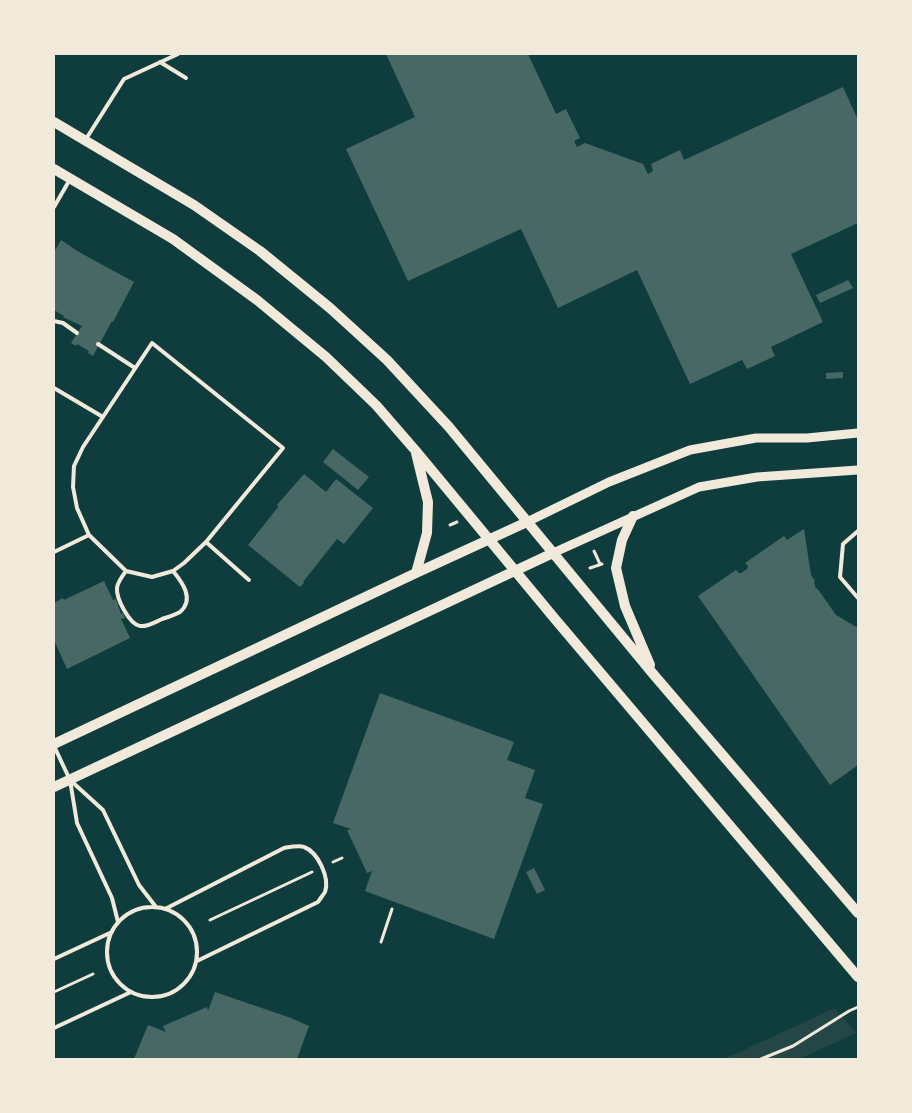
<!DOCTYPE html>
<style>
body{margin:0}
#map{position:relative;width:912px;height:1113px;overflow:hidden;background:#0f3d3e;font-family:Mulish,sans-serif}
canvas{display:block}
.frame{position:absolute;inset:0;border:55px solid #f1e9da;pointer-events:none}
</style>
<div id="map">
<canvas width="912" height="1113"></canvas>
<div class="frame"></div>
</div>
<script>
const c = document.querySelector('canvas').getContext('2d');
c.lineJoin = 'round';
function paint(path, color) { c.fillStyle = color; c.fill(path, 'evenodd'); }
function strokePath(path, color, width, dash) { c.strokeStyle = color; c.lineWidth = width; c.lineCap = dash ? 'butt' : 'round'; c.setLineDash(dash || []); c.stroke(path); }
paint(new Path2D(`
 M835,1008L856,1033L799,1059H724Z`), '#244646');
paint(new Path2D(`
 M386,54H528L556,114L566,109L580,138L574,141L577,147L585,143L643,164L648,174L653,171L651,164L680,150L684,160L843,87L858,120V223L791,254L823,322L771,347L775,356L747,369L742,360L690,384L637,270L558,308L521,229L408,281L346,149L415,117Z
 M61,240L79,252L134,282L113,322L112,321L93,356L88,353L89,351L77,344L76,346L71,343L82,326L63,317L64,316L54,310V252Z
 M848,280L853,288L820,303L816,295Z
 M843,372V378L826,379V373Z
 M333,449L369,477L358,490L323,462Z
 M304,474L326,492L336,479L373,508L344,544L337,539L303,582L304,583L300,587L248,545L278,507L277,505Z
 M804,529L811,575L815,581L814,582L816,589L817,588L836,615L858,628V765L830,785L698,596L736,570L739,573H741L747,569L748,566L745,563L784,536L787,540Z
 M104,581L113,600L116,599L121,614L123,613L125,618L121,619L130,638L67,669L54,640V603L63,598L64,600Z
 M380,693L514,742L507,760L535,770L525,798L543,804L494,939L365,891L372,871L367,873L347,830L351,829L333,823Z
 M534,868L545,890L537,894L526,872Z
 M215,992L291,1018L309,1026L297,1059H134L148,1025L166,1032L163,1026L207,1007L208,1011Z`), '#486865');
strokePath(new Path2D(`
 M450,525L457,522
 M594,551L600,564
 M590,568L602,564
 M333,862L342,858
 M210,920L312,872
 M381,942L392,909
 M54,992L93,974
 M761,1059L793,1046L849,1011L858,1007`), '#f1e9da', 3);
strokePath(new Path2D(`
 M160,62L186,78
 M86,139L124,79L178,54
 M54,207L69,181
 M54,321L63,323L77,333
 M152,343L283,448L206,542L184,563L173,571L152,577L126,571L89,535L77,508L73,487L74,466L83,447Z
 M98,344L135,368
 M54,388L103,417
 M858,531L843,544L840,577L858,598
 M206,542L249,580
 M54,552L89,535
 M126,571C122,577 118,581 117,588C116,598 129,624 140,626C148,627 155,622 162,619C168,617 175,615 180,612C195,599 182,582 173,571
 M54,746L70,780
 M107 952a45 45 0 1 1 90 0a45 45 0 1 1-90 0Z
 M165,909L284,848C290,847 299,845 304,847C318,852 330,878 325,892C323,895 320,899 318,902L197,961
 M118,922L112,898L77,823L70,780L103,810L139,885L156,907
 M54,959L112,932
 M54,1028L131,992`), '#f1e9da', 4);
strokePath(new Path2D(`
 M527,522L609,482L690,450L756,438H807L858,433
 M553,553L699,487L757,477L858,470`), '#f1e9da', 9);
strokePath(new Path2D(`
 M54,122L194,205L260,251L330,308L387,360L449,427L654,675L858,913
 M54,169L173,239L257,300L326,357L376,405L415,450L555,619L858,977
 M633,516L622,540L616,568L625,606L650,665
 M416,573L427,533L428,502L416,453
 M54,744L416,573L527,522
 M54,787L553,553`), '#f1e9da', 10);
</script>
